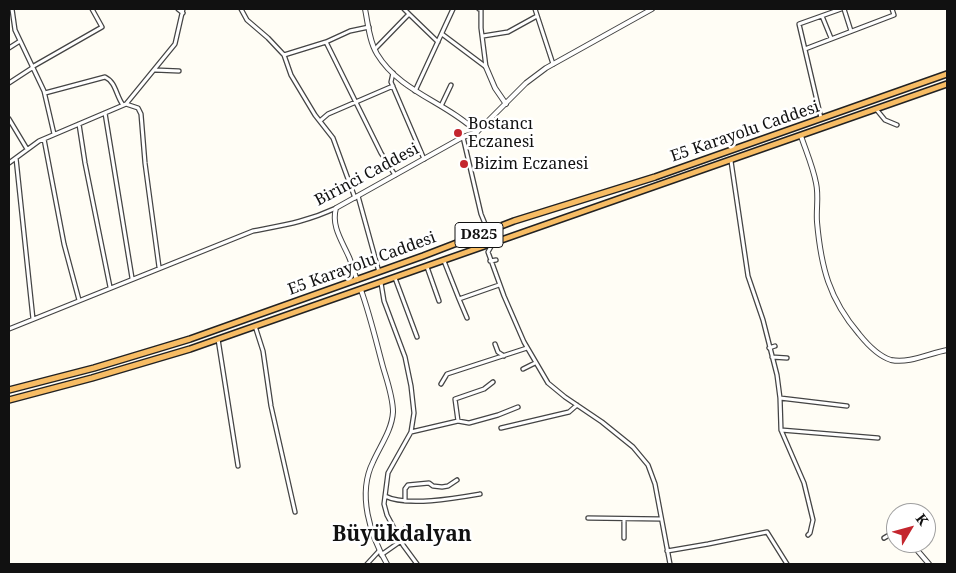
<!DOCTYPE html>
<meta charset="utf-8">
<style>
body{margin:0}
#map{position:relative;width:956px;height:573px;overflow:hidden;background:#fffdf5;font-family:"Noto Serif",serif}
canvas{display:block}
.frame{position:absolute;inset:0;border:10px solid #111;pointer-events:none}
.north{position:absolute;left:886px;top:503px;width:50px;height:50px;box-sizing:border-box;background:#fff;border:1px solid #a0a0a0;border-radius:50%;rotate:53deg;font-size:14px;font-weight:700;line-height:20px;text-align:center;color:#111}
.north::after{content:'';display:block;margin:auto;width:18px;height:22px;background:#c4262e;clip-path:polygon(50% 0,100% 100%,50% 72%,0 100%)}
</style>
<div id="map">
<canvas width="956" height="573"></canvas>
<div class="frame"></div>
<div class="north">K</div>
</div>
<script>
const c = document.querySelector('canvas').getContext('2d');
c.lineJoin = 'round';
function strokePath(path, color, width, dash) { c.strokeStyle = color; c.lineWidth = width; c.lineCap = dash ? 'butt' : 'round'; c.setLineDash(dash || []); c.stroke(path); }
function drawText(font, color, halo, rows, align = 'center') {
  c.font = font + ' "Noto Serif",serif'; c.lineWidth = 5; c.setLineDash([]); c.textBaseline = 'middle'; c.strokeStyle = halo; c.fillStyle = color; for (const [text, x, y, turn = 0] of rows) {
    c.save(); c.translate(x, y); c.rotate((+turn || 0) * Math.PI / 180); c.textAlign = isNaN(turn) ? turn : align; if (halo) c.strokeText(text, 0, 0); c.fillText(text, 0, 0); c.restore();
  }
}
const minor = new Path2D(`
 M12,9L15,30L44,91L54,134
 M178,9L183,13
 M241,9L247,20L268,38L284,55L291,75L315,115L333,138L355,198
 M404,9L409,14
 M479,9H481V28L486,67
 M535,9L553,64
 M844,9L851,31
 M822,16L831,38
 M442,34L486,67
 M483,36L508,32L537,16
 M326,42L381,153L395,175
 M9,48L20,41
 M375,49L409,14L438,42
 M805,49L894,15L892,9
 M284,55L326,42L350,31L369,27
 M32,67L102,27L92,9
 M155,70L179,71
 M393,73L391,82L424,159
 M9,83L32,68
 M415,91L453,9
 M45,93L105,77C116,82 116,96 123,105
 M126,104L138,108L141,114L145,163L159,267
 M441,106L451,85
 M876,109L885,120L897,125
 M105,113L132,278
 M821,118L799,24L841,9
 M9,119L27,149
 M321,120L328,114L393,86
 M79,124L85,163L110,287
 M463,137L481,214L488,231
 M44,139L64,244L79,300
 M16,158L33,319
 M731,161L748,276L763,320L777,375L780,398L781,430L804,483L813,520L810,533L808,535
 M9,163L39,141L126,104L175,44L183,9
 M358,196L379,272
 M493,243L488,252L504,296L524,342L548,383L565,397L602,422L633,447L648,465L655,484L670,564
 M444,261L459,299L499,285
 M490,261L496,260
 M427,267L439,301
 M395,278L417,337
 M381,283L384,301L405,357L411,386L414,413L411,432L388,473L384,504L387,515L403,545L417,564
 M459,299L467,318
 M255,326L263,351L271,406L295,512
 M9,329L253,231C284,225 306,222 336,208
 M218,339L238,466
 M495,344L498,352L504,356
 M769,348L775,346
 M772,357L787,358
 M523,369L535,363
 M441,384L447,374L527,348
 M780,398L847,406
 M458,421L455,399L484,389L493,382
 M501,428L569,412L577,405
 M781,430L878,438
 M411,432L458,421L469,423L498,415L518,407
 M385,496C406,507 457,498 480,494
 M405,501V489L408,485L429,483L433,486L442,487L448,486L457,480
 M588,518L660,519
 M624,519V538
 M398,535L408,526
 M884,538L896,531
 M667,551L708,544L767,532L787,564
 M381,555L401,541
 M367,564L379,551`);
const tertiary = new Path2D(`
 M365,9C368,23 369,41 377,54C400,92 446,102 477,132
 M486,67L495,88L506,104
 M801,136C806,151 813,167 816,183C819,196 816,209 817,222C821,267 829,299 859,334C867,344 878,356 891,360C909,364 930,353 947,350
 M357,280C354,272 352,264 349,257C342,241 331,226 336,208L463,137L477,132L526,83L546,68L652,9
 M361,290C370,315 376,341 383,367C387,381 393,397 393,412C392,430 380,446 373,462C357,494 370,535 387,564
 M911,543L929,564`);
const trunk = new Path2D(`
 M493,229L497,242
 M9,390L94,368L190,339L423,256L514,221L655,177L947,74
 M9,400L92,378L190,349L947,84`);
strokePath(minor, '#444', 5.5);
strokePath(tertiary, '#444', 6);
strokePath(trunk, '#222', 8);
strokePath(minor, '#fff', 3);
strokePath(tertiary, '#fff', 4);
strokePath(trunk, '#f7bc64', 5);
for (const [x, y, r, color] of [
 [458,133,5,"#c4262e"],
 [464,164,5,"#c4262e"]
]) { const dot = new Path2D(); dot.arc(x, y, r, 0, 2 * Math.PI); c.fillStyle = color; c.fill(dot); strokePath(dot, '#fff', 2); }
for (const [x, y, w] of [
 [479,235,48]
]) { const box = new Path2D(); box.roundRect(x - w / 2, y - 12.5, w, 25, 4); c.fillStyle = '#fff'; c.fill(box); strokePath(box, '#111', 1); }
drawText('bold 15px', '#111', null, [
 ["D825",479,235]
]);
drawText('16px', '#111', '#fff', [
 ["Bostancı",468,124],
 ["Eczanesi",468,142],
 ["Bizim Eczanesi",474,164]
], 'left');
drawText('16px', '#111', '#fff', [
 ["E5 Karayolu Caddesi",745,132,-19],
 ["Birinci Caddesi",367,175,-28],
 ["E5 Karayolu Caddesi",362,264,-20]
]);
drawText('bold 21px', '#111', '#fff', [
 ["Büyükdalyan",402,535]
]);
</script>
